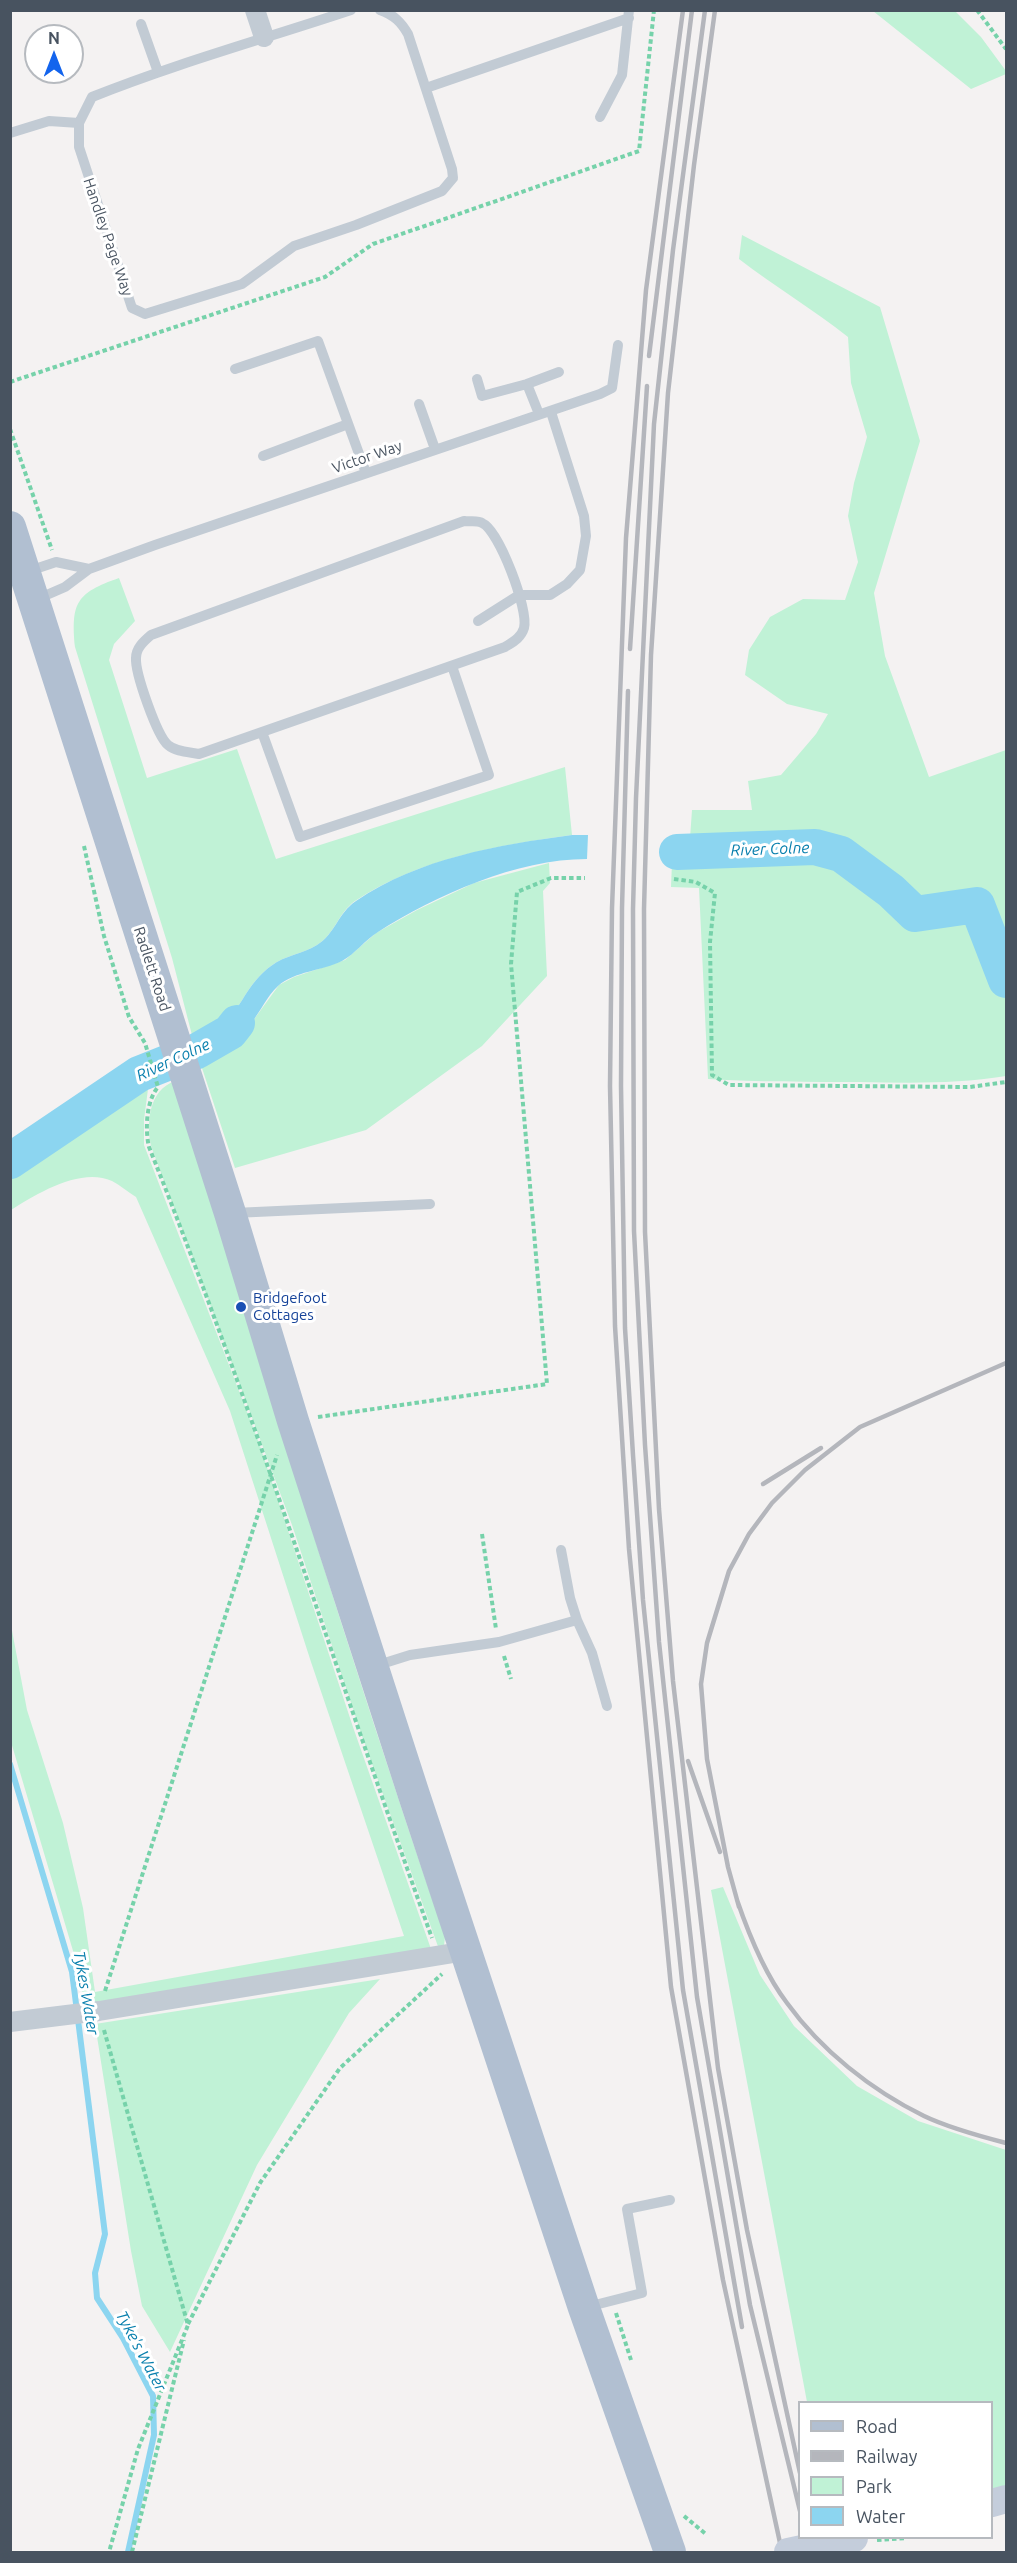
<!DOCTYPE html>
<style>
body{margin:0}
#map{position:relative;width:1017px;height:2563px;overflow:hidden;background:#f4f2f2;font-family:Ubuntu,sans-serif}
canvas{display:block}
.frame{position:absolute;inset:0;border:12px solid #485360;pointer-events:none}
.legend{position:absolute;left:798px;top:2401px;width:195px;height:138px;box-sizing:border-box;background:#fff;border:2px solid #b6babf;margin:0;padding:8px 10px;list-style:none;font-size:18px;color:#485360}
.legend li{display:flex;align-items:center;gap:12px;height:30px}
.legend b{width:30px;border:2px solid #b6babf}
.north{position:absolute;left:24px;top:24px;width:60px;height:60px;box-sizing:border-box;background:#fff;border:2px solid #b6babf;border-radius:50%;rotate:0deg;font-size:16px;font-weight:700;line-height:24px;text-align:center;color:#485360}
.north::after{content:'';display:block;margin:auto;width:21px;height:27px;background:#1364ed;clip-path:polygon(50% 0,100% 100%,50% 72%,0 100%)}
</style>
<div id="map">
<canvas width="1017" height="2563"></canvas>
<div class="frame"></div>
<ul class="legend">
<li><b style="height:8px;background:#b1bfd1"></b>Road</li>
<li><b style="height:8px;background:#b4b6bc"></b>Railway</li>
<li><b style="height:16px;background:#c0f2d6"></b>Park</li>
<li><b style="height:16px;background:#8cd5f0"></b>Water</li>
</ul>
<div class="north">N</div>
</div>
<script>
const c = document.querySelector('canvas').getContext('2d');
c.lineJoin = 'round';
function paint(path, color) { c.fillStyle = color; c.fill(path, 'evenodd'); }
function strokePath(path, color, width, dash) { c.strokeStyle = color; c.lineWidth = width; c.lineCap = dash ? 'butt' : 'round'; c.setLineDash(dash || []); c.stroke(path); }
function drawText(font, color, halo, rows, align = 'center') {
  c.font = font + ' Ubuntu,sans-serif'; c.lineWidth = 6; c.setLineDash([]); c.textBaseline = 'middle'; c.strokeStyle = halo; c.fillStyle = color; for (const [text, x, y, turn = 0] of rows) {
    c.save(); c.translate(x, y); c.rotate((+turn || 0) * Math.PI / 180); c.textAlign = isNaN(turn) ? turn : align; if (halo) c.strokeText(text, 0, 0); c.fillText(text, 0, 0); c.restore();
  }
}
paint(new Path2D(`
 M873,11H955L981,37L1006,71V74L971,89Z
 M742,235L880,307L920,441L874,593L885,656L929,777L1006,750V1076C958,1084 909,1083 860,1082C809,1082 758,1082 708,1079L699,888L671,887L673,838H690L692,810H752L748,781L781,775L816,734L828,714L787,704L745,675L749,650L770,617L803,599L845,600L858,562L848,516L854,483L867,437L851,383L848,337C813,309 775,287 739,259Z
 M119,578L135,621L114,644L109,660L147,778L237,749L276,859L565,767L572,835C499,845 418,859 355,901C338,913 335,934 317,945C303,954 285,955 271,966C237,991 244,1023 193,1039L172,958L75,647C71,603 76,593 119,578Z
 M549,863L550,883L543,891L547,976L482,1046L366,1130L235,1168L199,1059L221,1049L252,1022L279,985L294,977L345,960L376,933L417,910L474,883Z
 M145,1080L148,1089L144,1120V1145L259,1443L353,1727L431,1949L84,2006L79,1971L11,1742L10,1620L27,1710L63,1823L83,1908L95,1992L404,1936L311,1662L230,1411L136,1197C128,1192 120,1185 112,1181C80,1167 37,1194 11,1210V1168Z
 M175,1081C261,1368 348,1654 445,1937L444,1946L440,1952L362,1736L292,1525L151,1146C146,1122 149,1090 175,1081Z
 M723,1887L760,1975L794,2026L857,2086L918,2121L1006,2150V2486L992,2491V2402H807L711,1890Z
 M380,1979L349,2013L257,2165L170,2352L142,2306L131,2251L95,2024Z`), '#c0f2d6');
paint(new Path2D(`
 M572,835H588L587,859C517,859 436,895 378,932C365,940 355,954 342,961C322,971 295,971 278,986C267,996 261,1011 251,1023C238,1040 219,1050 199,1059L193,1039C244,1023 237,991 271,966C285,955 303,954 317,945C335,934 338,913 356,901C419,858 498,845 572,835Z`), '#8cd5f0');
strokePath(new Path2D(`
 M10,1764L72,1972L105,2234L95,2273L97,2298L123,2338L153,2396L154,2435L128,2552`), '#8cd5f0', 6);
strokePath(new Path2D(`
 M677,852L815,847L841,854L891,891L915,914L977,905L1006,980
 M10,1161L139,1074L197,1051L230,1032L237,1023`), '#8cd5f0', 36);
strokePath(new Path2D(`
 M977,10L1006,49
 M10,382L325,277L373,244L639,151L654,10
 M10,429L52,550
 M84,846L104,936L129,1017L145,1043L158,1087C146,1101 145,1130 149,1147C253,1407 337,1675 432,1938
 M674,879L696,882L715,893L710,942L712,1075L729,1085L970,1087L1006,1082
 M318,1417L547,1384L511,964L517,892L551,878H585
 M482,1534L496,1629
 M504,1656L511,1679
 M105,1991L277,1455
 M104,2030L188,2325L138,2449L109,2552
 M616,2313L631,2360
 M188,2324L260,2183L340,2068L442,1974
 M684,2516L707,2535
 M877,2540L906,2538
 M132,2552L184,2340`), '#76d2aa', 4, [4.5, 3]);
strokePath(new Path2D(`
 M351,10C264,39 177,63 92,97L79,123V147L132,308L145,314L242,284L294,246L356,225L442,191L453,178L452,169L408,34C401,22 394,15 380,10
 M141,24L158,72
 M426,88L629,18
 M600,117L622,75L629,10
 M10,133L49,121L79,123
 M235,369L318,341L366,473
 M477,379L482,396L527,384
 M419,404L435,449
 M539,414L527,384L559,372
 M263,456L348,424
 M464,521C469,522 478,520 482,523C499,530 529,610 524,628C521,638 513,642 505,647L199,754C189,752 176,752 168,745C157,736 135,673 136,658C136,648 144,641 151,635Z
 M89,569L155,545L600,394L612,388L618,345
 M26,572L56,562L89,569L65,587L35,600
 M478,621L519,595H550L567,584L580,570L586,536L584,516L551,412
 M262,732L300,837L489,775L452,666
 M234,1213L430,1204
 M577,1620L592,1653L607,1706
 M375,1666L410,1655L499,1642L577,1620L570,1598L561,1550
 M587,2307L642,2293L627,2209L670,2200`), '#c2cbd4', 10);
strokePath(new Path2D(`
 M255,10L264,37
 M10,2022L99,2011L466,1951`), '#c2cbd4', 20);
strokePath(new Path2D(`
 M992,2503L1006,2499`), '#c4cddb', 28);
strokePath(new Path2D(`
 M10,527L230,1213L293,1421L414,1795L584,2308L670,2552`), '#b1bfd1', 32);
strokePath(new Path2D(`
 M683,10L646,290L626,538L612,908L610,1086L615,1326L629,1549L671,1987L723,2280L782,2552
 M705,10L673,250L654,424L636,798L633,909L634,1231L645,1445L659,1642L697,1997L750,2305L800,2511
 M715,10L694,165L668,393L651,655L644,909L645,1232L659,1509L673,1681L718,2068L747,2230L800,2473
 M649,356L692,10
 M630,649L647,386
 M628,691L622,908L621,1086L625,1328L633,1455L643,1600L683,1990L742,2327
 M763,1484L821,1448
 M688,1761L720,1852
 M737,1900C749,1935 764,1973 787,2003C821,2050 871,2090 924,2116C949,2128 979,2136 1006,2143
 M739,1907L728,1867L707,1759L701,1684L707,1643L729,1571L749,1534L772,1503L805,1470L860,1427L1006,1363
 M806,2538L810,2552`), '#b4b6bc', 4.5);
strokePath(new Path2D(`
 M788,2552L854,2538`), '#c4cddb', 28);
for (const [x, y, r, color] of [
 [241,1307,6,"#1a4fb4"]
]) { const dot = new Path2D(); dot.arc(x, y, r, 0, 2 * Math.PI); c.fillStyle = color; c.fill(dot); strokePath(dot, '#fff', 2); }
drawText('15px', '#485360', '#fff', [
 ["Handley Page Way",108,237,71],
 ["Victor Way",367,457,-19],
 ["Radlett Road",152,969,72]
]);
drawText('15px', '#164399', '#fff', [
 ["Bridgefoot",253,1298],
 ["Cottages",253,1315]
], 'left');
drawText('italic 16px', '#087fad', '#fff', [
 ["River Colne",770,849,-2],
 ["River Colne",173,1060,-25],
 ["Tykes Water",86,1993,80],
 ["Tyke's Water",141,2351,62]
]);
</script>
